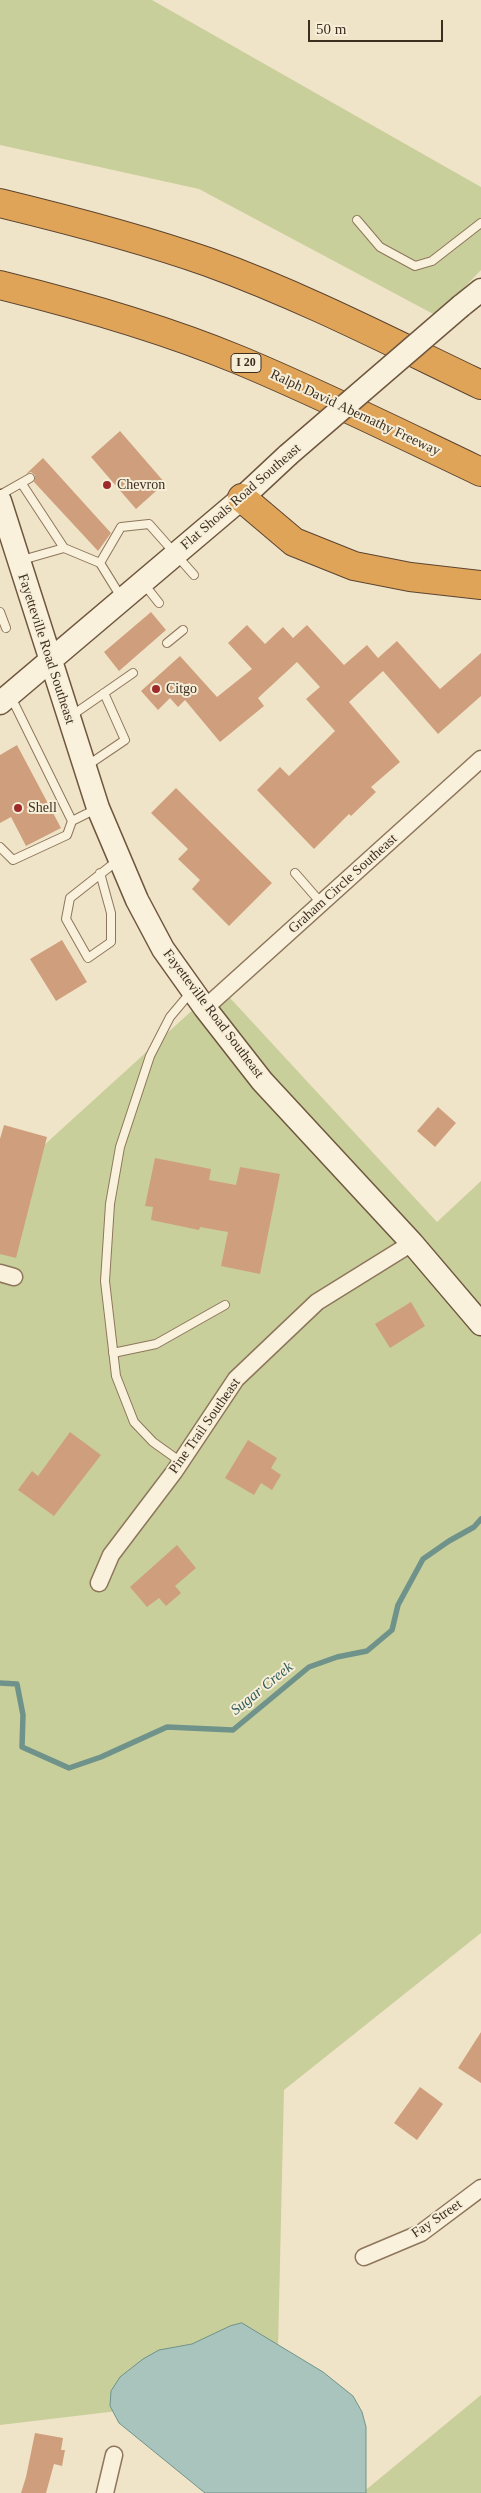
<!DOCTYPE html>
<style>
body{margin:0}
#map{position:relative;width:481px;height:2493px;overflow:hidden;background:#f0e4c8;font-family:"Times New Roman",serif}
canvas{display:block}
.scale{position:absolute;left:308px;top:20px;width:135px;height:22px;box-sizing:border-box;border:2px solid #3d2e20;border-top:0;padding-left:6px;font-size:15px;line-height:18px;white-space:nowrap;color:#3d2e20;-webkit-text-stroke:4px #f7eed8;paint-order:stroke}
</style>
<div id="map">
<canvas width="481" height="2493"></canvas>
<div class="scale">50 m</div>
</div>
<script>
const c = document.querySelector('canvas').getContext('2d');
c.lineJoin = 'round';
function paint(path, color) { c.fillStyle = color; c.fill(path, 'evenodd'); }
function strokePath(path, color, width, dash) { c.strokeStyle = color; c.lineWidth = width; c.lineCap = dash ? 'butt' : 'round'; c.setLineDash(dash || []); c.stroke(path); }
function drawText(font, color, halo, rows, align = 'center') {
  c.font = font + ' "Times New Roman",serif'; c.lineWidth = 4; c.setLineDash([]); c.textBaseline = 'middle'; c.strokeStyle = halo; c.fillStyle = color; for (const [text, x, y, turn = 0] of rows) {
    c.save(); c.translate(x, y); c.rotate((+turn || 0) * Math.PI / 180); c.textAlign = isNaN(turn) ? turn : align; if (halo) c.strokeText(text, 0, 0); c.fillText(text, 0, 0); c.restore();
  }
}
paint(new Path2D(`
 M0,0H152L481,187V270L437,316L199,189L0,145Z
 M219,986L437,1222L481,1181V1933L284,2090L277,2392L0,2425V1169L9,1177Z
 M481,2395V2493H362Z`), '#c9cf9b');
const water = new Path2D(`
 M242,2323L323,2372L353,2396L362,2412L366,2427V2493H205L119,2423L110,2406L111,2391L120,2377L143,2359L159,2350L192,2344L230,2326Z`);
paint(water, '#a9c4bc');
strokePath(water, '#6f938a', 1);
strokePath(new Path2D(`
 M0,1683L17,1684L23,1715L22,1747L69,1768L101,1757L167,1727L233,1730L309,1667L337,1657L367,1651L392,1630L398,1605L423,1559L449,1541L474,1527L481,1519`), '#6f938a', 5.5);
paint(new Path2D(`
 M120,431L165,483L136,509L91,457Z
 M43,458L111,533L98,551L34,482L35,475L31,472L26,474Z
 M151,612L166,630L119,671L104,652Z
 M247,625L265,644L283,627L293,638L307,625L344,665L367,645L378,658L397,641L440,689L481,653V696L438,734L383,671L349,702L400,762L371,787L376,792L351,816L349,814L314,849L257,790L280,767L289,776L335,731L306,699L320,687L297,662L258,698L264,706L220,742L185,700L178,707L170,698L158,710L141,691L180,656L217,697L252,669L228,643Z
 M17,745L61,828L26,846L11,817L0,823V755Z
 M176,788L272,883L229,926L192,889L200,880L178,859L188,849L151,813Z
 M62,940L87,982L56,1001L30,959Z
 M438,1107L456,1123L435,1147L417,1131Z
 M4,1125L47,1137L16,1258L0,1254V1139Z
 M155,1158L211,1169L209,1180L236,1185L240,1167L280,1174L260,1274L221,1266L228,1232L200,1227L199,1230L151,1220L153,1207L145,1206Z
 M411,1302L425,1326L390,1348L375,1324Z
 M70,1432L101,1455L54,1516L18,1490L32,1471L38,1476Z
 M248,1440L277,1458L271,1468L281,1475L272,1490L261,1483L254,1495L225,1478Z
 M177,1545L196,1568L175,1586L181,1593L166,1606L159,1598L147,1607L130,1587Z
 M481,2032V2083L458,2068Z
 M420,2087L443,2104L417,2140L394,2123Z
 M35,2433L63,2438L61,2450H65L62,2466L54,2464L46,2493H21L26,2477Z`), '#cf9f7d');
const lane = new Path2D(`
 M357,220L380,247L415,266L432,261L481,223
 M22,484L64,548
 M0,495L30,478
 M22,560L64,548L100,563
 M144,584L159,603
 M121,597L100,563L121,527L149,524L194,575
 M0,612L6,628
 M167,643L183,630
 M11,697L72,821
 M71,716L133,673
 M88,765L125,740L104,693
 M0,847L13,860L67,835L72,821L96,809
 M100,873L111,913V942L88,958L66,919L70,898L117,861
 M295,873L322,904
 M113,1353L156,1344L225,1305
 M181,1462L153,1442L134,1422L116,1376L105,1281L110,1204L120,1147L150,1056L170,1017L191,992`);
const street = new Path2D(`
 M205,1008L481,759
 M0,1273L14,1277
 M99,1583L111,1555L174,1472L236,1379L317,1302L412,1243
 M364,2257L421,2233L481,2188
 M105,2493L114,2455`);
const secondary = new Path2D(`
 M461,306L481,290
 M0,501L98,808L137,900L163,949L205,1008L262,1081L412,1243L481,1324
 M0,703L242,498L288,455`);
const highway = new Path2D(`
 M0,203C70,220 140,238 208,262C302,296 391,342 481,385
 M0,285C81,305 162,328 239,360C321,394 401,434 481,472
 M242,498L294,542L354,566L410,577L481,585`);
strokePath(lane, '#8d765c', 10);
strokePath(street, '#8d765c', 19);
strokePath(secondary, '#6f573f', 25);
strokePath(highway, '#5b4430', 30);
strokePath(lane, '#faf1dc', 8);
strokePath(street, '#faf1dc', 16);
strokePath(secondary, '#faf1dc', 22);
strokePath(highway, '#e0a458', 28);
const secondaryBridge = new Path2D(`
 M288,455L461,306`);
strokePath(secondaryBridge, '#6f573f', 25, []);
strokePath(secondaryBridge, '#faf1dc', 22);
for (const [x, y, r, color] of [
 [107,485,5,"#9e2a2b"],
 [156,689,5,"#9e2a2b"],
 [18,808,5,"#9e2a2b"]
]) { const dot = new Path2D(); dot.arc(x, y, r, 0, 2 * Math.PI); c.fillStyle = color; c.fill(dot); strokePath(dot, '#f7eed8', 2); }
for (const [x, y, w] of [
 [246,363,30]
]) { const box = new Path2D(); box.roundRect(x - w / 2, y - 9.5, w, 19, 4); c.fillStyle = '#f7eed8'; c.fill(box); strokePath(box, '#3d2e20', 1); }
drawText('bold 12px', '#3d2e20', null, [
 ["I 20",246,363]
]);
drawText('14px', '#3d2e20', '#f7eed8', [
 ["Ralph David Abernathy Freeway",355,413,25],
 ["Flat Shoals Road Southeast",241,497,-41],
 ["Fayetteville Road Southeast",46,649,72],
 ["Graham Circle Southeast",343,884,-42],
 ["Fayetteville Road Southeast",213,1014,53],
 ["Pine Trail Southeast",205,1426,-55],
 ["Fay Street",437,2219,-34]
]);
drawText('14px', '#3d2e20', '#f7eed8', [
 ["Chevron",117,485],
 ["Citgo",166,689],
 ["Shell",28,808]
], 'left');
drawText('italic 15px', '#2f5d5a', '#f7eed8', [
 ["Sugar Creek",262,1689,-39]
]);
</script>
